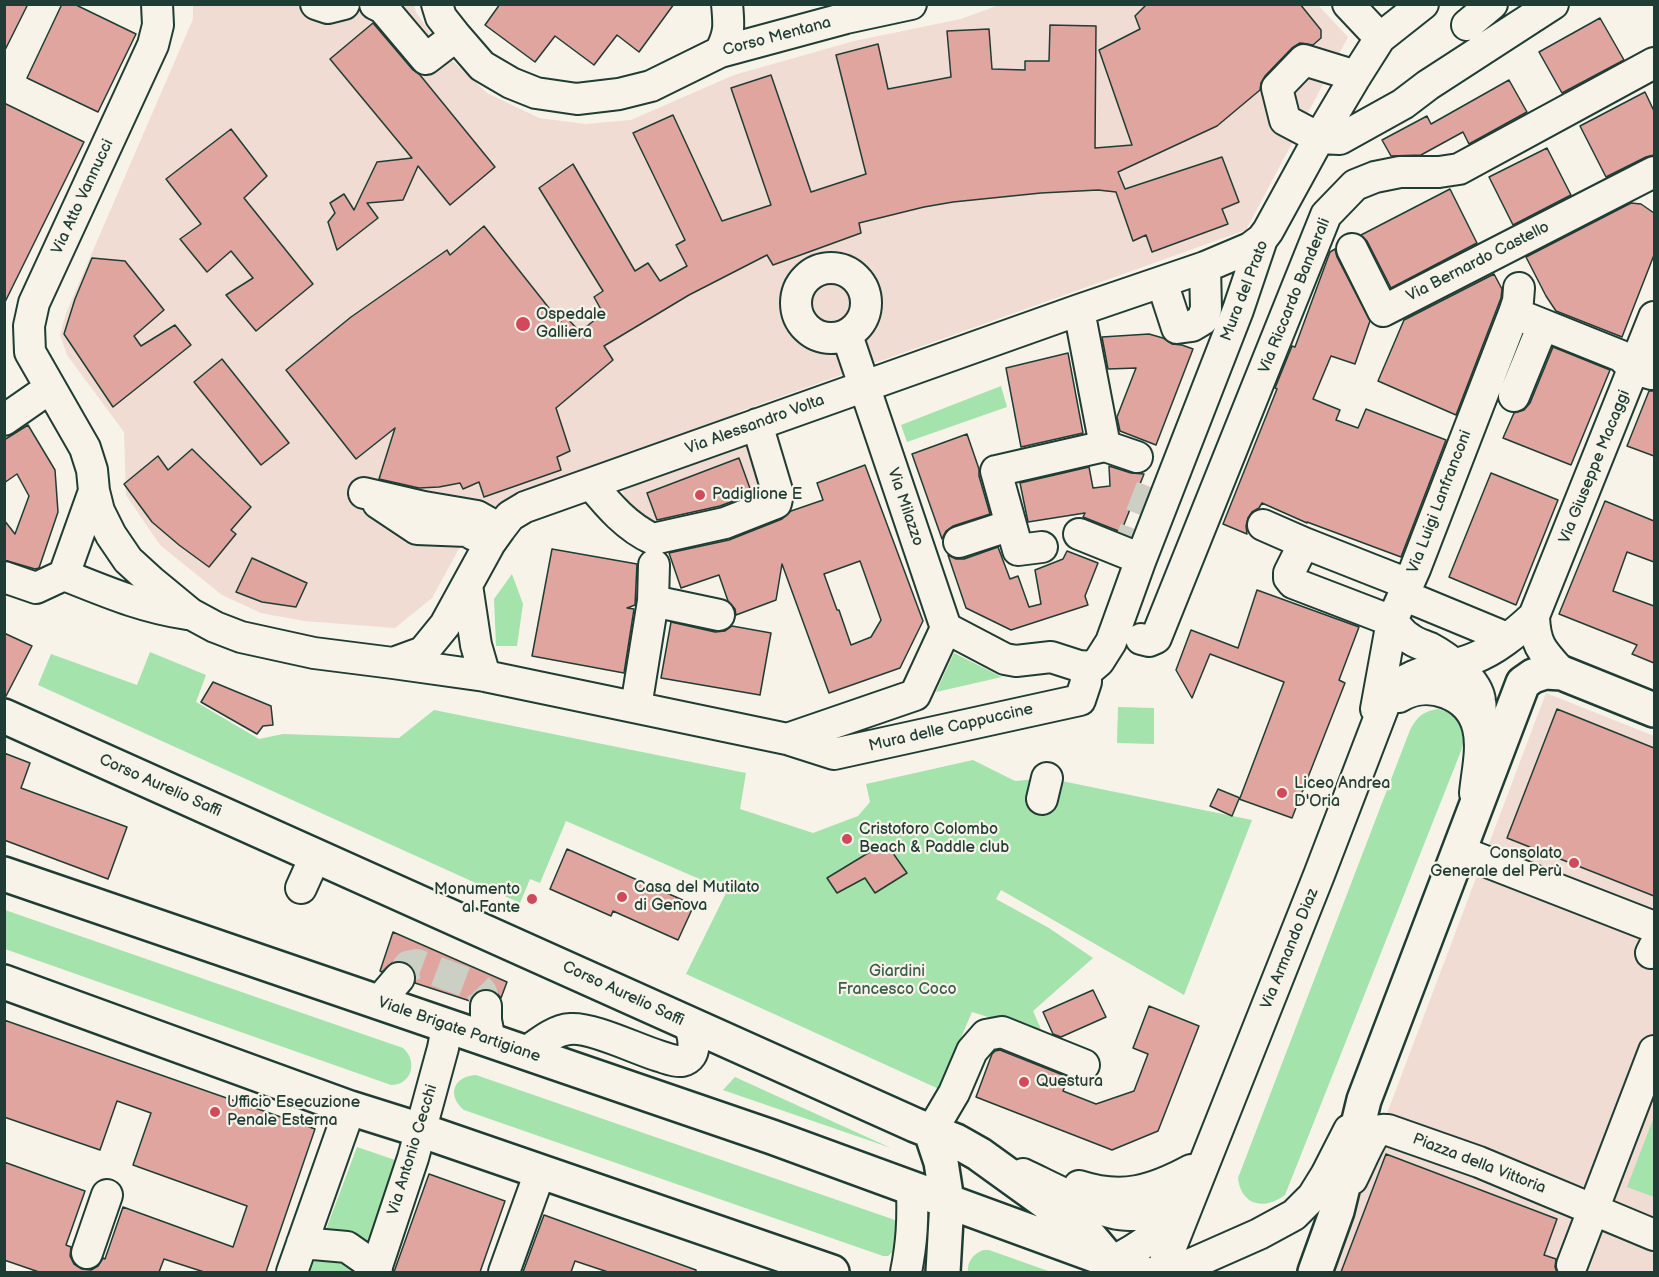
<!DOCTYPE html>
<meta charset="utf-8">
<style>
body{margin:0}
#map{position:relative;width:1659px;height:1277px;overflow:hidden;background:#f7f3e8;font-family:"Balsamiq Sans",sans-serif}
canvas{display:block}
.frame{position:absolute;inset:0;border:6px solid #1f3d34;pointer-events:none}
</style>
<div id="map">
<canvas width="1659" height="1277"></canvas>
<div class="frame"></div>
</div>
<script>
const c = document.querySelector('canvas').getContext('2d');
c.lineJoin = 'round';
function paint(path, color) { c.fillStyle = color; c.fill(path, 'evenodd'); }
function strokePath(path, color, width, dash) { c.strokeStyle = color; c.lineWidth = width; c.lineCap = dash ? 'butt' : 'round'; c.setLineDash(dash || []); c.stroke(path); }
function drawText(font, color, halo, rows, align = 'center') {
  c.font = font + ' "Balsamiq Sans",sans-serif'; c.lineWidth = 4.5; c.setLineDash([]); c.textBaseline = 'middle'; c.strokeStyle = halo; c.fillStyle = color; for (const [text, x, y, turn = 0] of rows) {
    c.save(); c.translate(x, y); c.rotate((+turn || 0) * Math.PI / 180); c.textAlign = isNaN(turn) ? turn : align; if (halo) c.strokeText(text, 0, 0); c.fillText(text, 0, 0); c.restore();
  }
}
paint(new Path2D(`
 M193,5H414L416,12L443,52L487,93L539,118L585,124L631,120L734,75L854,41L961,19L999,5H1318L1348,37L1246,230L738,412L765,496L643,543L612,464L477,516L432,598L395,628L304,621L261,613L222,595L160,545L126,495L124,432L67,355L60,335L66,313L193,19Z
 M1546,693L1654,736V1272H1327Z`), '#f0dcd2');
paint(new Path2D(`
 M1001,386L1007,407L907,442L901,425Z
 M512,574L523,604L517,646H496L494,599Z
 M150,652L206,675L196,702L259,739L283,734L399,738L434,710L746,773L740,809L813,833L858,816L870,802L866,784L973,760L1015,781L1047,778L1252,820L1184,995L1001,890L996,899L1049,928L1093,958L1033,1011L1043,1034L972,1012L939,1089L686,974L727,891L566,821L540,883L530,879L520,903L38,685L51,654L137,685Z
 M954,653L1002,677L936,692Z
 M1118,707L1154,708V744L1117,743Z
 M1438,709C1461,716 1469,728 1461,751L1285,1195C1264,1211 1241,1205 1238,1178L1410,730C1418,716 1422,712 1438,709Z
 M5,910L403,1048C418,1061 412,1085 391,1085L5,949Z
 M476,1075L895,1220L898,1224L895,1250L888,1256H883L464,1110C446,1095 454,1076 476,1075Z
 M735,1077L891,1148L723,1090Z
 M1654,1117V1197L1627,1187Z
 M357,1147L401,1162L368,1249L325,1232Z
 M983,1250H989L1051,1272H968C967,1262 973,1254 983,1250Z
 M316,1256L341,1257L360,1272H310Z`), '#a4e3ab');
const building = new Path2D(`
 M4,4H28L4,52Z
 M62,4H74L136,34L98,112L27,78Z
 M500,4H674L639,52L617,35L594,65L555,36L535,62L485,25Z
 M1147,4H1300L1321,30V38L1313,45L1300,43L1292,48L1265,76L1261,83L1260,90L1217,126L1118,172L1125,189L1222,157L1239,202L1222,209L1228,224L1152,252L1146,235L1133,241L1116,192L1098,190L1041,193L953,202L924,207L859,223L861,233L773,265L767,255L689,295L604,346L613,360L556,408L570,451L557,457L561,470L484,497L479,482L463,489L460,483L439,487L419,488L379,479L395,428L356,459L286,370L351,317L447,250L450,255L484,226L560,322L566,317L580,332L603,313L594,297L603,291L539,188L573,164L635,271L648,263L660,281L687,266L676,245L685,240L633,133L673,115L722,221L771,205L731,88L771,75L811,192L866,174L836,55L878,44L888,89L951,77L947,31L989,29L992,69L1025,70V61H1049L1050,25L1096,26L1095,148L1132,145L1099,50L1140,29L1135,16Z
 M1600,18L1624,60L1562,93L1539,52Z
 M373,23L413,70L420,75L495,167L450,205L418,166L403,200L367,203L378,218L337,250L328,222L335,213L330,203L344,194L354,210L377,162L412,158L330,59Z
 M1509,80L1527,112L1469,144L1463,132L1421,155L1391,156L1382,140L1427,116L1431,124Z
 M1645,92L1654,111V155L1646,157L1606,177L1580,126Z
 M4,103L84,142L4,304Z
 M231,129L267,176L244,198L313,284L256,331L226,295L253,278L231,251L207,272L180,239L201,224L166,179Z
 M1547,148L1571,195L1513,225L1489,177Z
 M1450,189L1477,243L1391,288L1367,241L1361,235Z
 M1631,203L1641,204L1654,213V255L1622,337L1556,311L1546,296L1526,257Z
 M1335,249L1337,257L1370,321L1355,364L1331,356L1313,399L1340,410L1336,420L1358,428L1366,409L1446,440L1401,557L1307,522V523L1262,503L1259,508L1252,512L1248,518L1246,526L1247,534L1223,524L1277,389L1275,388L1292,346L1295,347L1330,252Z
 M92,258L125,261L164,310L134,336L141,346L175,325L191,345L113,407L64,334L75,299Z
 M1494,274L1502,289L1501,298L1456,415L1378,381L1404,320Z
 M1149,334L1163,338L1172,344L1182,345L1193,349L1156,445L1120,431L1117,417L1136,368L1108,369L1102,337Z
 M1553,347L1610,370L1571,465L1503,438L1514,413L1524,410L1530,403Z
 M1068,353L1083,433L1021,447L1006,368Z
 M222,359L289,443L261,465L194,382Z
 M1649,391H1654V456L1627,446Z
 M28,425L55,470L58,512L39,568L35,569L4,560V520L15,534L29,496L17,474L4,483V440Z
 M967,434L979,469V476L990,514L953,526L946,531L942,539L912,454Z
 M192,449L251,507L231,530L236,534L209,567L179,545L152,522L124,484L158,456L168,470Z
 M739,458L752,494L720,506L657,520L647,493Z
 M865,465L923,621L900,668L829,693L782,564L776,600L736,615L735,609L728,601L719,575L681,588L669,553L729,540L782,519L791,511L823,500L817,483ZM860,561L881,620L871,637L851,645L839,610H837L824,574Z
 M1109,466L1131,473L1144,474L1121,532L1083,517L1085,513L1028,522L1020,483L1089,467L1093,488L1110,486Z
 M1491,473L1558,500L1516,605L1449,577Z
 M1605,501L1654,521V562L1627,552L1613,591L1654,606V663L1632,654L1637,645L1559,614Z
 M998,547L1010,579L1018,576L1029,607L1041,604L1035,570L1063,559L1067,551L1098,563L1085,596L1088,605L1011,630L966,608L948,555L956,559H964Z
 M552,549L637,564L635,605L627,608L634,609L624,673L532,656Z
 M252,558L307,583L296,607L262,602L236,592Z
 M1257,590L1359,627L1339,680L1345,683L1292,818L1239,799L1232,816L1210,806L1218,789L1240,798L1284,682L1210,654L1192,698L1176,670L1191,630L1238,648Z
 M671,622L715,632L725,631L732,626L771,633L760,695L661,678Z
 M4,633L32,646L5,698H4Z
 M213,682L271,706L273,725L263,726L257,734L201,702Z
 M1557,709L1654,748V896L1507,838Z
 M4,753L30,763L21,788L127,827L108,879L4,840Z
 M878,847L890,849L907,873L875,893L865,878L837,893L827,878Z
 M567,849L694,905L678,940L613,911L611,916L550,889Z
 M393,932L507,982L501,998L495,991L485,989L477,991L471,997L470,1001L415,983V972L410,964L403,961L393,962L382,972L380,971Z
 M1093,990L1106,1017L1061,1037L1053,1034L1043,1012Z
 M1149,1006L1199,1026L1158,1131L1112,1150L976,1097L992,1054L995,1051L1000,1050L1068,1077L1063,1091L1096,1104L1134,1091L1148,1054L1133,1048Z
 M4,1020L315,1129L266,1272H204L164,1259L159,1272H39L4,1260V1162L85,1191L66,1245L71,1247L70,1256L74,1264L82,1269L91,1270L98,1266L103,1258L105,1259L123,1207L233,1247L247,1206L133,1165L151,1113L117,1101L100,1150L4,1117Z
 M1386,1154L1557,1219L1544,1255L1556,1259L1555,1267L1557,1272H1341Z
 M429,1174L505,1201L480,1272H394Z
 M544,1215L696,1270V1272H608L575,1261L571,1272H523Z`);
paint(building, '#dfa59e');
strokePath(building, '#1f3d34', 1.5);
strokePath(new Path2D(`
 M1124,557L1155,477
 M399,978L408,966L417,964L476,986L482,992L486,1006`), '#cccfc4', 30, [30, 15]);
const minor = new Path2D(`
 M157,4L158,25L153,45L34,303L29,326L30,352L85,448L92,470L94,491L99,511L111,535L128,560L151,581L191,614L215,627L241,637L314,653L393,663L485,676L787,739L834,754L1080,700L1086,682V674L1079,666
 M316,4L328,8L344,4
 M375,4L383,8L426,59L456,36
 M437,4L441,17L456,36L482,66L511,83L536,93L577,99L619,94L651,86L720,52L846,18L911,4
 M1348,4L1380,38
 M1467,25L1492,4
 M720,52C730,33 729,25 727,4
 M1356,76L1304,60L1277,88L1285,120L1319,138L1340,139L1403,104L1428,85L1553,4
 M1352,249L1383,311L1654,172
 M796 303a35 35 0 1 1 70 0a35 35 0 1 1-70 0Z
 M1162,282L1177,328L1192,326L1202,320L1206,309L1205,267
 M1514,313L1621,356L1634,369L1652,374
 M847,335L946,628
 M1514,396L1543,325
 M4,420L50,388
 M1105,446L1137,457
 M591,484C609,506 627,527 653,539L725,523L776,503L778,494L757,424
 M94,491L64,575C107,592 141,607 187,614
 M364,493L424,507L477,516L500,529
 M378,503L417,529L467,531L474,535
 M1263,525L1304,543
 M1079,534L1141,559
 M959,542L1011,525
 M1042,547L1018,550L996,471L1105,446L1079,310
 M4,577L36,588L64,575
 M1408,584L1304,543L1289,573V578L1293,583L1392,621C1398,627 1402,634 1409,638C1415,643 1423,645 1430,648C1447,657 1478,680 1480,701C1482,710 1480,720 1479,729
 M467,585L476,645L485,676
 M1403,595L1507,638
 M653,601L719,615
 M1141,639L1149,641L1156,638L1326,215L1355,185L1375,177L1400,172H1439L1459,169L1654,63
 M393,663L423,652L445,625L490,543L500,529L510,516L525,507L1079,310L1205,267L1250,248L1262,239
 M1562,673C1543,652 1535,646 1534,616L1654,317
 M1399,697C1428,679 1470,694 1478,728C1483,748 1477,772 1475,793
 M636,707L653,601L654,565
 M1376,709L1392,621L1415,569L1514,313L1518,301L1519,288
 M787,739L915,695L946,628L1005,659L1016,661L1051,657L1079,666L1092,667L1099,661L1111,642L1141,559L1238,310L1262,239L1268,231L1319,138L1354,79L1380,38L1423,4
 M1042,799L1047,778
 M1459,851L1654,927
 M301,888L315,857
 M1651,953L1654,947
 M378,1003L399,978
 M486,1006V1020L490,1041
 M525,1053C538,1044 554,1030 570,1029C592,1027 636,1049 659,1056C666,1058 675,1062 682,1061C699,1057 693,1036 690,1025
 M931,1132L954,1093L972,1051L986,1035L1002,1032L1084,1065
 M1023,1174C1038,1181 1053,1189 1069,1196C1104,1213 1138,1227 1173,1199C1181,1192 1188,1183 1195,1175
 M1352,1179C1358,1168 1370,1137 1378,1131C1382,1129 1384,1130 1388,1130L1479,1162L1654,1235
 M1079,1186C1122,1200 1152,1191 1191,1170
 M302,1243L347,1247L377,1268
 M87,1253L107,1195
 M1111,1262C1138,1249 1164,1231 1182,1206
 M1572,1265L1654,1051
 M292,1272L350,1108
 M375,1272L413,1158L443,1048L447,1027
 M504,1272L540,1172
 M906,1272C912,1242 913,1220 912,1189
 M1161,1272L1319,875L1388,695C1410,668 1442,671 1472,659C1496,650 1516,633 1534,616
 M1173,1272L1259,1234L1294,1215L1313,1196L1326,1175L1349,1130`);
const major = new Path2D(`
 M4,716L915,1125L956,1141L979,1154L1076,1224L1090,1237L1111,1262
 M4,874L772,1137L1141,1272
 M4,982L350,1108L420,1130L832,1272
 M931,1132L941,1162L947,1201L943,1272
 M1315,1272L1337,1211L1364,1100L1523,683L1533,676L1545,672L1562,673L1654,710`);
strokePath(minor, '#1f3d34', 34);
strokePath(major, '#1f3d34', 38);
strokePath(minor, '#f7f3e8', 30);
strokePath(major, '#f7f3e8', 33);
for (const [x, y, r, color] of [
 [523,324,8,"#d1495b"],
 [700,495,6,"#d1495b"],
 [1282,793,6,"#d1495b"],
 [847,839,6,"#d1495b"],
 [1574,863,6,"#d1495b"],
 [622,897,6,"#d1495b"],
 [532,899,6,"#d1495b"],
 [1024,1082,6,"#d1495b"],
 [215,1112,6,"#d1495b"]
]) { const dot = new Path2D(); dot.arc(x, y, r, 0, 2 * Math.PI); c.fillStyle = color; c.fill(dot); strokePath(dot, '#f7f3e8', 2); }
drawText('16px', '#1f3d34', '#f7f3e8', [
 ["Corso Mentana",777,37,-15],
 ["Via Atto Vannucci",83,197,-65],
 ["Via Bernardo Castello",1478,262,-27],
 ["Mura del Prato",1245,291,-69],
 ["Via Riccardo Banderali",1295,296,-68],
 ["Via Alessandro Volta",755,425,-20],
 ["Via Giuseppe Macaggi",1595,467,-68],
 ["Via Luigi Lanfranconi",1440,502,-69],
 ["Via Milazzo",905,507,71],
 ["Mura delle Cappuccine",951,728,-13],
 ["Corso Aurelio Saffi",160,786,24],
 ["Via Armando Diaz",1290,949,-68],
 ["Corso Aurelio Saffi",623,994,25],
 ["Viale Brigate Partigiane",459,1030,19],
 ["Via Antonio Cecchi",413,1150,-73],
 ["Piazza della Vittoria",1479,1164,21]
]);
drawText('16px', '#1f3d34', '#f7f3e8', [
 ["Ospedale",536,315],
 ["Galliera",536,333],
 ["Padiglione E",712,495],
 ["Liceo Andrea",1294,784],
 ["D'Oria",1294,802],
 ["Cristoforo Colombo",859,830],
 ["Beach & Paddle club",859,848],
 ["Consolato",1562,854,"right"],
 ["Generale del Perù",1562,872,"right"],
 ["Casa del Mutilato",634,888],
 ["di Genova",634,906],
 ["Monumento",520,890,"right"],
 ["al Fante",520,908,"right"],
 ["Questura",1036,1082],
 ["Ufficio Esecuzione",227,1103],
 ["Penale Esterna",227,1121]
], 'left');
drawText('16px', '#3a5e4c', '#f7f3e8', [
 ["Giardini",897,972],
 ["Francesco Coco",897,990]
]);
</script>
